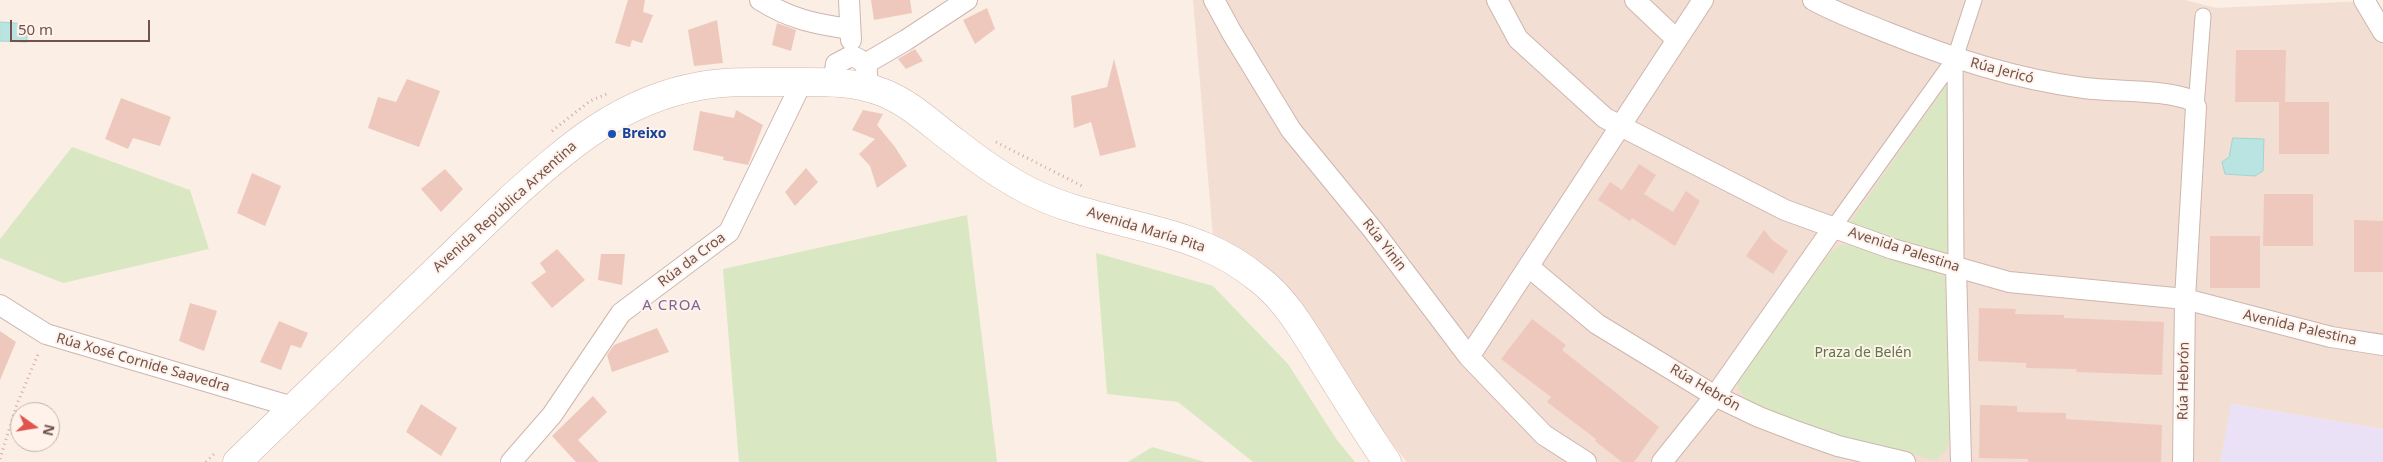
<!DOCTYPE html>
<meta charset="utf-8">
<style>
body{margin:0}
#map{position:relative;width:2383px;height:462px;overflow:hidden;background:#fbeee4;font-family:"Noto Sans",sans-serif}
canvas{display:block}
.north{position:absolute;left:10px;top:402px;width:50px;height:50px;box-sizing:border-box;background:#fef2ea;border:1px solid #c6b2aa;border-radius:50%;rotate:103deg;font-size:14px;font-weight:700;line-height:20px;text-align:center;color:#72524b}
.north::after{content:'';display:block;margin:auto;width:18px;height:22px;background:#e0544e;clip-path:polygon(50% 0,100% 100%,50% 72%,0 100%)}
.scale{position:absolute;left:10px;top:20px;width:140px;height:22px;box-sizing:border-box;border:2px solid #72524b;border-top:0;padding-left:6px;font-size:15px;line-height:18px;white-space:nowrap;color:#72524b;-webkit-text-stroke:4px #fef2ea;paint-order:stroke}
</style>
<div id="map">
<canvas width="2383" height="462"></canvas>
<div class="north">N</div>
<div class="scale">50 m</div>
</div>
<script>
const c = document.querySelector('canvas').getContext('2d');
c.lineJoin = 'round';
function paint(path, color) { c.fillStyle = color; c.fill(path, 'evenodd'); }
function strokePath(path, color, width, dash) { c.strokeStyle = color; c.lineWidth = width; c.lineCap = dash ? 'butt' : 'round'; c.setLineDash(dash || []); c.stroke(path); }
function drawText(font, color, halo, rows, align = 'center') {
  c.font = font + ' "Noto Sans",sans-serif'; c.lineWidth = 4; c.setLineDash([]); c.textBaseline = 'middle'; c.strokeStyle = halo; c.fillStyle = color; for (const [text, x, y, turn = 0] of rows) {
    c.save(); c.translate(x, y); c.rotate((+turn || 0) * Math.PI / 180); c.textAlign = isNaN(turn) ? turn : align; if (halo) c.strokeText(text, 0, 0); c.fillText(text, 0, 0); c.restore();
  }
}
paint(new Path2D(`
 M1193,0H2185L2216,8L2365,1L2383,32V429L2232,404L2220,462H1407L1394,446L1342,372L1213,237Z`), '#f2ded2');
paint(new Path2D(`
 M2231,404L2383,429V462H2220Z`), '#ebe1f7');
paint(new Path2D(`
 M1947,85L1949,255L1849,224Z
 M72,147L190,190L209,249L63,283L0,258V239Z
 M967,215L997,462H739L723,269Z
 M1841,245H1854L1945,276L1950,435L1946,451L1935,460L1844,437L1749,403L1738,388L1739,377L1830,253Z
 M1096,253L1213,286L1288,364L1337,440L1355,462H1253L1178,402L1107,394Z
 M1152,447L1205,462H1128Z`), '#d9e8c3');
const water = new Path2D(`
 M0,22L27,24V42L0,41Z
 M2233,138L2264,139L2263,171L2255,176L2225,174L2222,162L2229,157Z`);
paint(water, '#b9e4e2');
strokePath(water, '#a0d5d4', 1);
paint(new Path2D(`
 M628,0H645L643,12L653,15L642,43L632,40L630,47L615,43Z
 M871,0H910L912,13L874,20Z
 M987,8L995,29L975,44L963,20Z
 M717,20L723,63L694,66L688,30Z
 M777,23L796,30L791,51L772,45Z
 M915,49L923,61L906,69L898,59Z
 M2236,50H2286L2285,102H2329V154H2279V102H2235Z
 M1114,59L1136,147L1100,156L1091,122L1074,128L1071,96L1107,87Z
 M407,79L440,91L419,147L368,128L378,97L396,102Z
 M121,98L171,117L160,146L133,138L128,149L105,139Z
 M736,110L763,125L748,165L723,160L724,157L693,150L700,111L734,118Z
 M863,110L883,114L877,125L895,147L907,166L877,188L870,166L859,154L875,139L852,130Z
 M1639,164L1656,175L1644,194L1673,212L1686,191L1700,201L1675,246L1632,218L1630,221L1598,200L1610,182L1622,190Z
 M806,168L818,182L795,206L785,192Z
 M445,169L463,189L441,212L421,189Z
 M252,173L281,186L265,226L237,213Z
 M2264,194H2313V246H2263Z
 M2354,220L2383,221V272H2354Z
 M1764,230L1772,240L1788,251L1773,274L1746,256Z
 M2210,236H2260V288H2210Z
 M557,249L585,280L552,308L531,283L546,272L540,263Z
 M601,254H625L622,285L598,280Z
 M190,303L217,311L204,351L179,341Z
 M1979,308L2016,309L2015,314L2064,315V318L2164,322L2162,375L2076,372L2077,369L2026,368V363L1978,361Z
 M1532,319L1566,345L1562,350L1659,427L1634,462H1622L1595,441L1596,439L1547,402L1551,397L1501,359Z
 M279,321L308,333L301,348L291,345L281,370L260,362Z
 M657,328L669,352L612,372L607,355L614,345Z
 M0,331L16,342L0,380Z
 M593,396L607,412L578,440L599,462H576L552,436Z
 M421,404L457,428L441,456L406,432Z
 M1980,405L2017,406V412L2066,413V419L2162,425L2161,462H2028V459L1979,458Z`), '#efc8bd');
const pedestrian = new Path2D(`
 M1955,58L1956,267
 M2196,107L2203,16
 M1833,228L1955,58L1974,0`);
const minor = new Path2D(`
 M760,0C790,19 815,24 850,29
 M849,0L851,40
 M1214,0L1232,33L1291,130L1373,230L1469,357L1544,435L1586,462
 M1497,0L1518,39L1605,118L1785,210L1893,249L2009,282L2185,299L2331,337L2383,345
 M1635,0L1676,39
 M1813,0C1836,13 1862,22 1886,32C1951,58 2015,79 2084,88C2115,92 2166,89 2193,101L2196,107L2185,299L2183,462
 M2364,0L2383,32
 M865,64L906,40L967,0
 M833,83L836,64L851,56C862,59 868,65 867,77
 M1529,267L1597,324L1715,396L1759,417L1798,432L1838,446L1905,462
 M1956,267L1961,462
 M0,305L46,334L293,407
 M1469,357L1703,0
 M511,462L552,415L621,313L729,232L802,82
 M1662,462L1715,396L1833,228`);
const secondary = new Path2D(`
 M237,462L511,198C569,146 621,100 700,86C728,81 757,82 785,82C817,82 854,80 884,93C911,104 931,124 954,141C978,160 1002,177 1029,191C1084,219 1149,223 1206,247C1225,255 1244,267 1260,280C1286,300 1304,332 1321,359C1343,394 1364,429 1387,462`);
strokePath(pedestrian, '#ceb6ae', 17);
strokePath(minor, '#ceb6ae', 22);
strokePath(secondary, '#d1b5ab', 29);
strokePath(new Path2D(`
 M552,131L590,101L609,93
 M996,142L1082,186
 M0,459L17,404L39,352
 M206,462L216,452`), '#d4aba0', 3, [1, 4]);
strokePath(pedestrian, '#fff', 15);
strokePath(minor, '#fff', 20);
strokePath(secondary, '#fff', 28);
for (const [x, y, r, color] of [
 [612,134,5,"#1a4fb4"]
]) { const dot = new Path2D(); dot.arc(x, y, r, 0, 2 * Math.PI); c.fillStyle = color; c.fill(dot); strokePath(dot, '#fef2ea', 2); }
drawText('14px', '#72524b', '#fef2ea', [
 ["Rúa Jericó",2002,71,15],
 ["Avenida República Arxentina",505,207,-42],
 ["Avenida María Pita",1146,230,17],
 ["Rúa Yinin",1384,245,52],
 ["Avenida Palestina",1904,250,18],
 ["Rúa da Croa",692,260,-37],
 ["Avenida Palestina",2300,328,13],
 ["Rúa Xosé Cornide Saavedra",143,363,16],
 ["Rúa Hebrón",2184,381,-89],
 ["Rúa Hebrón",1705,388,30]
]);
drawText('bold 14px', '#164399', '#fef2ea', [
 ["Breixo",622,134]
], 'left');
drawText('14px', '#5c7843', '#fef2ea', [
 ["Praza de Belén",1863,353]
]);
c.letterSpacing = '1px';
drawText('15px', '#7d6696', '#fef2ea', [
 ["A CROA",672,306]
]);
c.letterSpacing = '0px';
</script>
